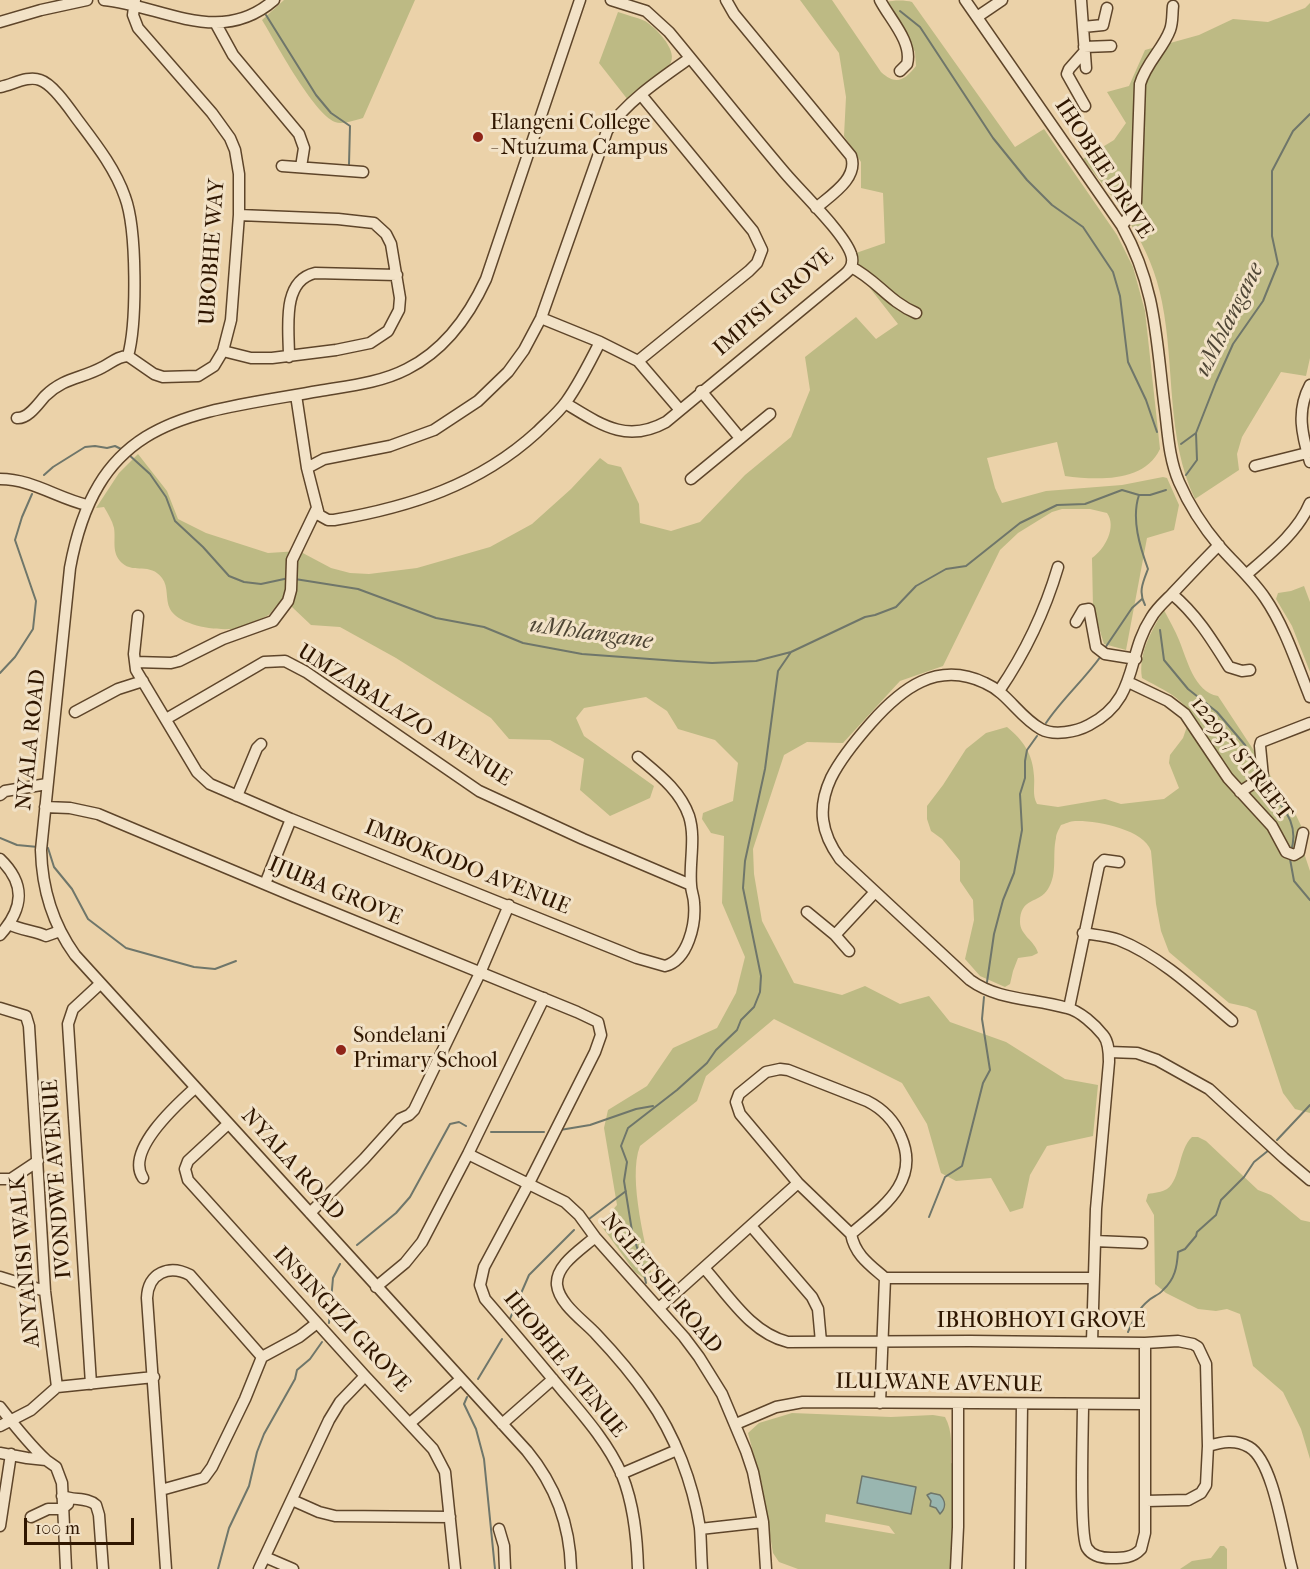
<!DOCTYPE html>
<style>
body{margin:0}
#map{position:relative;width:1310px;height:1569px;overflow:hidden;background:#ebd2a9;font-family:"IM FELL French Canon",serif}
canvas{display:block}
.scale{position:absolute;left:24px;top:1518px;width:110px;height:27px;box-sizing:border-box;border:3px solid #2f1600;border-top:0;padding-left:8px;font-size:18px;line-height:21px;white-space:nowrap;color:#2f1600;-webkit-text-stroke:4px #f2e2c7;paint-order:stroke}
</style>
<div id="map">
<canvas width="1310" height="1569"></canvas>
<div class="scale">100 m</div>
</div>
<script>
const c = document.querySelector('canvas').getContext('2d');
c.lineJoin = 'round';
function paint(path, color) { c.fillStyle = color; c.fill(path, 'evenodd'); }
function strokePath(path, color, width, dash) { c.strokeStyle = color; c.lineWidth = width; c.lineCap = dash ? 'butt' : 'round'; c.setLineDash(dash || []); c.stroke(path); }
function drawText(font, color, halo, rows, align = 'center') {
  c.font = font + ' "IM FELL French Canon",serif'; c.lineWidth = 6; c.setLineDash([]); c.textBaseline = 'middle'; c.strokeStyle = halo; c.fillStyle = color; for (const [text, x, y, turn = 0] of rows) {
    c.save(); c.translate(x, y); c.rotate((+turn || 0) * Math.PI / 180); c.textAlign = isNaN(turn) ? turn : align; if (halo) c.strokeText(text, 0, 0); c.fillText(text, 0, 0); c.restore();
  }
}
paint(new Path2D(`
 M284,0H415L363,118C355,120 343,125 335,122C313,113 276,43 262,20Z
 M800,0H832L881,72C896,86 905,80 916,66L915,52L887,2C893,0 906,0 912,2L1015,147L1044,129L1117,235L1133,267L1145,311L1160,449C1144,483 1097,480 1065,476L1057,442L987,458L995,488L1002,503L1046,491L1122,485L1163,477L1167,478L1179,505L1174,530L1147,538L1126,650L1104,644L1093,608L1092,558C1105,549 1117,527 1107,513L1090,509H1062L1052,512L1018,533L1000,550L943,666L900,681L843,743L807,742L784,755L753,849L754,874L762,921L794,983L842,995L865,986L900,1004L929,996L950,1022L1006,1042L1065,1079L1098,1085L1093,1136L1047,1146L1030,1175L1023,1208L1010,1212L991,1178L956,1181L941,1173L927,1124L902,1083L774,1019L706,1076L697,1101L640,1146C627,1179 647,1249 654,1285L635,1272L600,1224L617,1205L604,1128L608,1110L647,1086L673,1048L717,1028L736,993L745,957L722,903L724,836L711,833L702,819L703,813L733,801L738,763L715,740L678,729L667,711L646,697L584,708L576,718L584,736L654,786L650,798L610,816L580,790L584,759L550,740L509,739L491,718L396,658L340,627L311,625L292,607L280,603C274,606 273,612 267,616C258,620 247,626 238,628C220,632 179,626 170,609C165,599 169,587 162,578C150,562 134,574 122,563C111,553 116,540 114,528C112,520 108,514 104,507L96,508L119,473L138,454L167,491L178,519L206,533L268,553L299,551L331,568L350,573L369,574L417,568L490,547L532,524L571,489L600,458L608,464L621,467L639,504L640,523L671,531L700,522L745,475L791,437L810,390L805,357L856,317L876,339L898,324L859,274L856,253L885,243L883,193L861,188V162L844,136L846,97L839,53Z
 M1310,3V358L1306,376L1281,372L1242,437L1237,454L1239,470L1195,499C1166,438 1175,367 1162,302C1151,244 1119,205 1083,159L1114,140L1126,123L1107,92L1129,86L1145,50L1199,35L1233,19L1268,22L1305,8Z
 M618,12C626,15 636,17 645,21C655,27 677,49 671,62C663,78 641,90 628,100L599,63Z
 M1304,586L1310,602V672L1292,626L1276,599L1278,593L1291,591Z
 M1164,610C1169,620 1175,630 1179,640C1187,659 1194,692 1218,696L1295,813L1304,832L1305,856L1310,871V1113L1295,1109L1283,1093L1256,1011L1247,1007L1229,1003L1169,952L1161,931L1156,904L1151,851C1144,829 1095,820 1075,821C1070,821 1065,824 1061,825C1059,829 1056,834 1056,838C1052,855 1058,873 1048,889C1039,904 1020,897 1020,922C1020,935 1035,941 1038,953L1032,956L1018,958L1013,971L1010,984L1005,987L980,976L965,959L974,920L973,900L960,881V861L942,839L931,831L927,819V806L943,785L966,749L986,733L1007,727C1023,740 1033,754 1034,776C1035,786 1032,795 1037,804L1058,807L1105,799L1121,804L1164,799L1179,788L1169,763L1170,755L1183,738L1191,715C1181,696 1161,689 1142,678C1138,653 1152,630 1164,610Z
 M1192,1137H1198L1206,1141L1258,1190L1271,1195L1301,1220L1310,1222V1459L1301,1429L1283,1392L1253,1366L1240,1314L1227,1309L1216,1311L1198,1309L1166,1293L1155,1284L1154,1215L1146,1201L1148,1194C1154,1193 1162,1192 1167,1189C1181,1179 1178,1150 1192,1137Z
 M792,1413L891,1417L933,1415L945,1417C953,1431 951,1448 951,1463L954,1464V1537L951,1569H798L779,1562L773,1553L761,1482L748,1433L759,1423ZM826,1514L889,1526L895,1534L825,1522Z
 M1220,1546H1224L1227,1549V1569H1180L1192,1561L1211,1558Z`), '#bdba84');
const water = new Path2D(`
 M862,1476L916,1487L911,1514L857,1503Z
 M931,1493L940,1495C946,1501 946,1508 940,1514L936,1508L930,1506L931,1501L927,1495Z`);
paint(water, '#99b6b0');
strokePath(water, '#6f766a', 1.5);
strokePath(new Path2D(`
 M900,11L920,27L993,138L1027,180L1052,205L1083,227L1113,272L1120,296L1128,362L1146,400L1157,432
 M266,15L316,95L331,113L350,126L349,164
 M1181,444L1196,433
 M128,454L150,474L166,497L175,521L203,547L229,576L244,582L261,584L289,578
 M44,475L53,467L85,447L95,446L107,448L115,446L123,450
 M1186,475L1197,460L1196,433L1216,382L1233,344L1263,301L1278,264L1272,236V171L1293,131L1310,114
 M1139,495C1131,519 1140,547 1148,569C1143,582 1138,592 1145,605
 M295,579L358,589L436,618L484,627L523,643L582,654L677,661L712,663L756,661L791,652L865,617L875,615L896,607L916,586L946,569L966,566L1020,523L1057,505L1085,504L1122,490L1139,495H1150L1166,490
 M1160,630L1164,660L1188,689L1217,712L1245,745L1258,773
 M1105,648L1132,608L1142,599
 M0,673L15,657L33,629L36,601L15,540L22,517L32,494
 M1046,723C1062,699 1084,680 1101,656
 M1263,780C1278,804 1301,820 1291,851
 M0,838L17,845L38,847
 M44,847L48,848L54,867L72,889L88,919L126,948L194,967L215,969L236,961
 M1290,859L1294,881L1310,900
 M987,982L994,934L1003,900L1014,873L1022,830L1020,794L1025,778V761L1027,750L1037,736
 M560,1130L590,1125L636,1109L653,1106
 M491,1132H544
 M1277,1140L1310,1105
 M929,1217L945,1177L962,1166L983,1083L990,1070L982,1019L984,997
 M589,1219L626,1191
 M357,1245L396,1213L410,1197L450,1124L459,1122L466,1126
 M646,1283L642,1264L632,1231L624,1181L627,1162L621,1146L628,1128L677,1090L707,1063L716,1050L737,1030L741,1020L754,1007L760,992L761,976L743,888L745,861L765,769L778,671L791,652
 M509,1321L529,1275L574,1230
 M329,1323L333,1278L340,1264
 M1128,1332C1133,1321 1138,1309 1148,1301C1152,1297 1159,1295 1163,1290C1175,1279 1177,1267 1178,1252L1185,1249L1196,1236L1197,1232L1216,1215L1221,1200L1244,1177L1254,1162L1269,1150
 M478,1379L502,1339
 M467,1397L464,1404L476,1429L484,1459L495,1569
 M218,1569L229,1528L249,1486L257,1452L264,1434L295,1379L297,1370L310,1359L322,1342`), '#6f766a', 2);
const minor = new Path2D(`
 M104,0C163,6 220,47 274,0
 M726,0L734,14L851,156C859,178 831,195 816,208
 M880,0C889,18 913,42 907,64L900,71
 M965,0L1122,226C1157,289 1156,341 1165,410C1168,434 1169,459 1179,482C1189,505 1204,528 1220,547C1235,564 1252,579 1265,598C1285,627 1297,665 1310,697
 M1081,0L1086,68
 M977,17L1002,0
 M0,22L41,10L87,0
 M216,24L233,55L299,134L304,148L301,167
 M1083,27L1103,25L1107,8
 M1084,47L1111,46
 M1084,52L1069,69L1067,74L1085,106
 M0,87C12,85 28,75 40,80C53,84 69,108 77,119C95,143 115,168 125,197C137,229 137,323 128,356
 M282,166L363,172
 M1122,226L1133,210L1136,202L1140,84C1146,63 1163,49 1170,30C1173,22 1172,14 1173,6
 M851,267C877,280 888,301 916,313
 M541,318L600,342L638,361L680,410
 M223,351L251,358H272L336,350L370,343L388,331L399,310L400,298L391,244L386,234L374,223L338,219L239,215
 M128,356L154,374L163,377L198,376L214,366L223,351L231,320L239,215V174L235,150L230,138L212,113L138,28L133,15L135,0
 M289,357C289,329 281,281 315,273L397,275
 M638,361L749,271L757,263L762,250L753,231L642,96
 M1310,385C1296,411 1302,435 1310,462
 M701,391L740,438
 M296,395L307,468L319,515L328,520H334C410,507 479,485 537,432C547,422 558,413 566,402C579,384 590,362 600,342
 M565,403C600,424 626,444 666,422L845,274C851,269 854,262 851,254C844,233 801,192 785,173C745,126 708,79 669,32L646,11L611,0
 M17,418C28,419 38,404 45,396C65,377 81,379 103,367C111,363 118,356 128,356
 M1255,466L1307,453
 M307,468L324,459L390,446L434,430L478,401L508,372L524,350L541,318L607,131C624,103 663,77 690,58
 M0,479C32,479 57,498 87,505
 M691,479L770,414
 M1247,574C1270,554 1298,532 1310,503
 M1172,594C1197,615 1212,640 1229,667L1242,671L1250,670
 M138,616L134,654L136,670L197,772L210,784L291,819L637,958L665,966C688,960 696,924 694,903C694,897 691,891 691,885C689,863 696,838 689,816C680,790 658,774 638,757
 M1076,622L1083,610L1089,609L1096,647L1105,654L1136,659
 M135,662L171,663L179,661L223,639L273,621L288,601L291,590L292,560L316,510
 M1128,682L1168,701L1185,714L1228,778L1272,826L1286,852L1294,855L1299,852L1303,833
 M999,691C1025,653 1045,611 1058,567
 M75,712L118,689L143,681
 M166,719L264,662L285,661L306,672L479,791L583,839L691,885
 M1240,792L1263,777L1260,746L1261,742L1310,723
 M0,795L5,791L47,784
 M237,796L257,748L261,744
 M45,807L70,808L98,814L293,896L577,1012L598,1022L601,1035L595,1052L529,1183L484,1267L480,1285L485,1299C511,1329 536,1359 562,1390C584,1416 608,1443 622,1475C634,1505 637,1537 638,1569
 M0,859C26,884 24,908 0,935
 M265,884L291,819
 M807,912L835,935L849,951
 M9,924C22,931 34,930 46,936L60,931
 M1083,933C1095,935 1108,936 1119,940C1160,956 1199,993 1232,1021
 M835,935L875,892
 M0,1008L26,1016L29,1026L45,1291L57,1387
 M1069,1008L1099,865L1104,860L1119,862
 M1109,1052L1137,1053L1157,1060L1209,1089L1284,1158L1310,1180
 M228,1124L188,1161L185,1169L188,1180L365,1376L433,1449L445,1472L455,1569
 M468,1154L565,1202L579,1215L595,1237L684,1337L699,1357L722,1394L746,1451L753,1472L763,1522L766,1569
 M143,1178C125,1151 176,1105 195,1088
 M0,1179H11L38,1161
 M310,1213L364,1159L400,1119L409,1115L414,1110L480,973L509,905
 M751,1226L812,1297L818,1309L821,1342
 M851,1234C881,1208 921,1182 901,1137C894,1120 883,1109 867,1101L788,1070L780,1069L766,1072L739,1094L736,1102L740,1114L798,1183L851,1234C855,1255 870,1265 885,1278L880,1403
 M595,1237C582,1249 555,1265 557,1285C559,1304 584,1321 596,1334C615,1354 633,1375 648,1397C675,1435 693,1483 700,1528C701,1541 701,1555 702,1569
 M1095,1241L1142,1243
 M705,1269C729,1296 751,1333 788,1342L970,1341L1145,1343L1178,1341L1193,1344L1198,1347L1206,1364L1208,1446L1206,1485L1201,1493L1188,1500L1146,1501
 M0,1277L45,1291
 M885,1278H1093
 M376,1287L405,1263L422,1242L468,1154L544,998
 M659,1308L798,1183
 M1092,1342L1096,1209L1109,1062C1109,1054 1109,1042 1103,1035C1095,1025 1080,1011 1067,1008C1034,998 999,1001 970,980L840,859C821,833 817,808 831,778C841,758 856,740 871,723C901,689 937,660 985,683C1008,693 1019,717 1041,729C1054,736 1076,732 1089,725C1139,699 1126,656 1151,618C1156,609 1164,602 1172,594C1187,578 1203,561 1219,545
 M91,1384L68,1024L73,1009L100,984
 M1083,1405C1083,1427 1079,1535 1087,1548C1092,1556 1102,1558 1111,1558C1123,1558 1133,1558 1141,1549L1145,1533V1343
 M0,1407C14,1425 29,1444 46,1460
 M410,1423L461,1379
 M502,1424L553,1379
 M736,1424L776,1407L803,1402L1145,1404
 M0,1426L31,1410L57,1387L154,1377
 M1208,1446C1222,1442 1235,1439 1249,1447C1274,1461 1284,1541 1292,1569
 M0,1453L27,1458L46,1460L56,1467L62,1483L66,1569
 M621,1474L677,1450
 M161,1490L204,1478L212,1467L245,1399L262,1357L299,1337L317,1323
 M62,1496C75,1501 87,1497 96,1505L99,1515L103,1569
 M292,1500L319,1512L335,1516L450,1517
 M31,1517L48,1509H62L68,1504
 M0,1526L11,1454
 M499,1529L504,1546L505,1569
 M700,1529L763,1522
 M265,1557L293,1569
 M166,1569L147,1298C148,1273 169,1264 190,1275L262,1357
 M259,1569L329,1420L340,1402L365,1376
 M571,1569C570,1525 555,1485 527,1451L75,955C52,923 42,889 41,850L70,568C98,415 190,414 319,391C348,386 380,383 407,369C445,350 469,316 486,279L580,0
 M956,1569L958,1527V1403
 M1020,1569L1022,1404`);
strokePath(minor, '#5e452a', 13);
strokePath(minor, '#f2e2c7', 10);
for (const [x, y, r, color] of [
 [478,137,6,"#8f2418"],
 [341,1050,6,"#8f2418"]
]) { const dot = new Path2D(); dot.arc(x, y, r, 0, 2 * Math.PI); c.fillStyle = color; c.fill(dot); strokePath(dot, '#f2e2c7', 2); }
drawText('22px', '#2f1600', '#f2e2c7', [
 ["Elangeni College",490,124],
 ["- Ntuzuma Campus",490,149],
 ["Sondelani",353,1037],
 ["Primary School",353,1062]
], 'left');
drawText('22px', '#2f1600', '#f2e2c7', [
 ["IHOBHE DRIVE",1103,169,57],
 ["UBOBHE WAY",213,252,-86],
 ["IMPISI GROVE",774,303,-41],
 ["UMZABALAZO AVENUE",404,716,32],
 ["NYALA ROAD",32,740,-84],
 ["122937 STREET",1241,759,52],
 ["IMBOKODO AVENUE",467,868,22],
 ["IJUBA GROVE",335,892,23],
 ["NYALA ROAD",292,1165,48],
 ["IVONDWE AVENUE",58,1179,-94],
 ["ANYANISI WALK",26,1261,-95],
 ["NGLETSIE ROAD",661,1284,50],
 ["INSINGIZI GROVE",341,1320,47],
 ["IBHOBHOYI GROVE",1041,1322],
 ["IHOBHE AVENUE",564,1365,51],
 ["ILULWANE AVENUE",939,1384,1]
]);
drawText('italic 24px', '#4f4635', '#f2e2c7', [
 ["uMhlangane",1230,320,-63],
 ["uMhlangane",591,634,8]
]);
</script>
